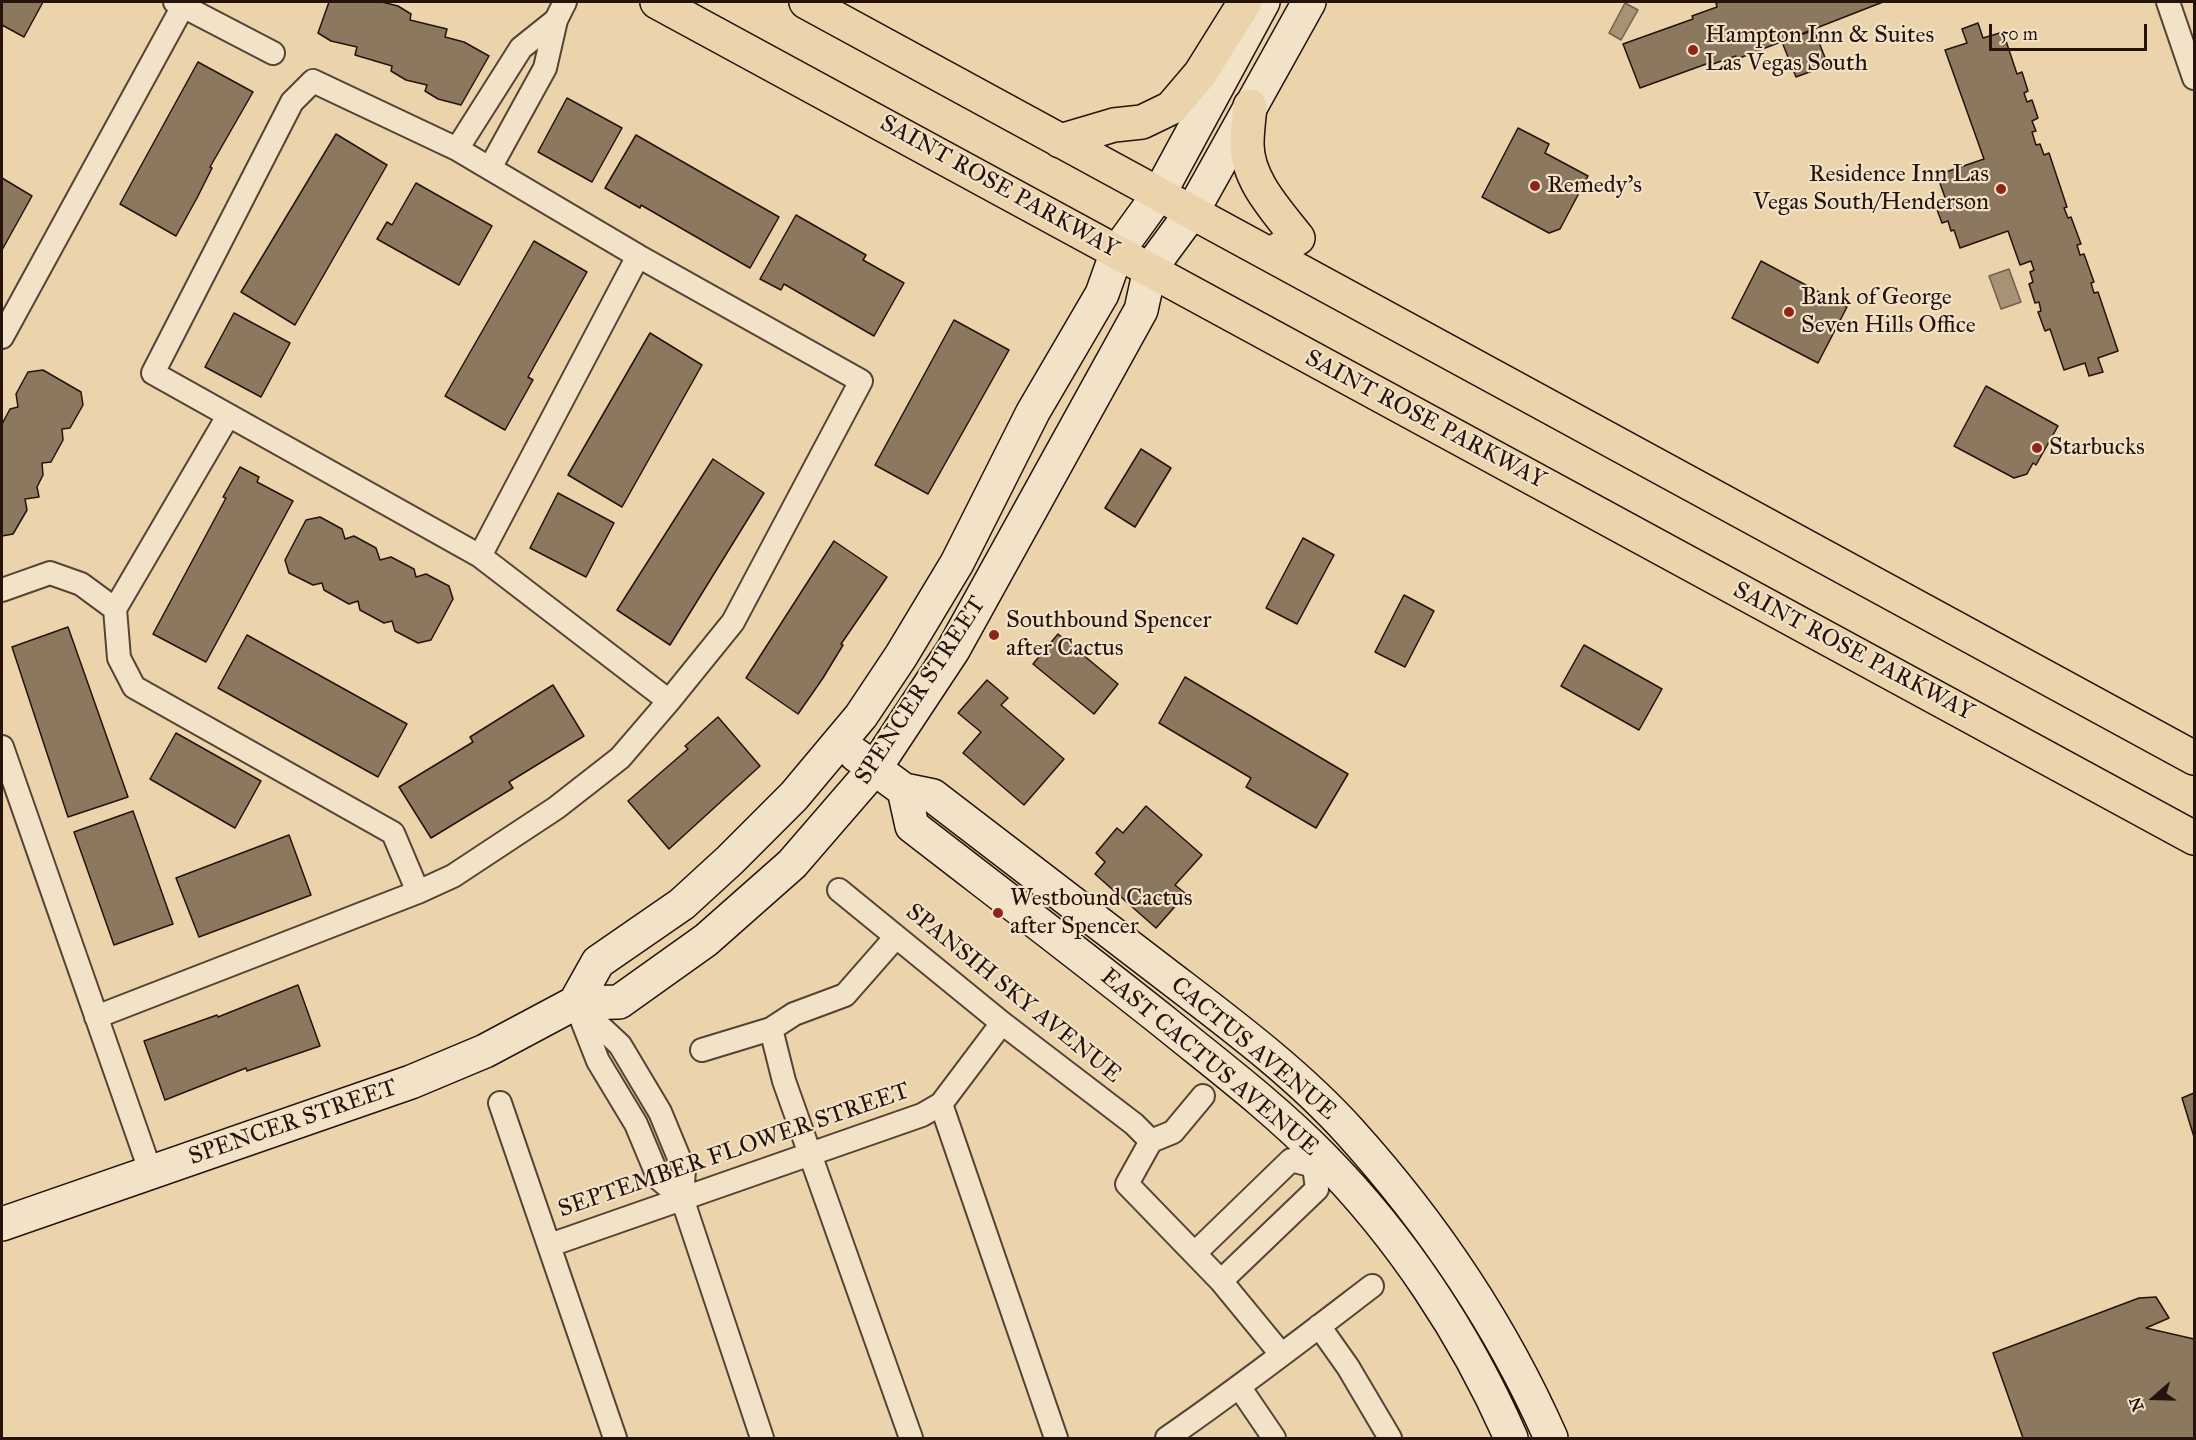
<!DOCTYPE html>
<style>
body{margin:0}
#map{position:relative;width:2196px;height:1440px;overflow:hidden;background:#ebd3ab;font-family:"IM FELL Great Primer",serif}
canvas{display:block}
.frame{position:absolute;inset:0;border:3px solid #25130c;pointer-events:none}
.north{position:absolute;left:2124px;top:1368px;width:60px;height:60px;-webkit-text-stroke:4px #f2e2c8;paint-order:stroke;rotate:250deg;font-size:16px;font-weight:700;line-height:24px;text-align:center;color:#25130c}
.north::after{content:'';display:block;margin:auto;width:21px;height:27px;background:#25130c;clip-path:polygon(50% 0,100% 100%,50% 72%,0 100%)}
.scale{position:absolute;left:1989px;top:24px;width:158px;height:27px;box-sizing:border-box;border:3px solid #25130c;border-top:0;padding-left:8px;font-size:18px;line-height:21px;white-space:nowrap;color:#25130c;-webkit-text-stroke:4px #f2e2c8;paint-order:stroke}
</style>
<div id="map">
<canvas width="2196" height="1440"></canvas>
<div class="frame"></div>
<div class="north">N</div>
<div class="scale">50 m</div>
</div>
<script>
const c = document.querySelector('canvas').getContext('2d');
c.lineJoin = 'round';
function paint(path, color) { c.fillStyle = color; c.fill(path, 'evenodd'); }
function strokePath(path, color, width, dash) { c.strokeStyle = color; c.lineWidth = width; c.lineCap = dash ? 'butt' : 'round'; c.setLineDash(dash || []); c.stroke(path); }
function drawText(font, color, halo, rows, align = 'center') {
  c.font = font + ' "IM FELL Great Primer",serif'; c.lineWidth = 4.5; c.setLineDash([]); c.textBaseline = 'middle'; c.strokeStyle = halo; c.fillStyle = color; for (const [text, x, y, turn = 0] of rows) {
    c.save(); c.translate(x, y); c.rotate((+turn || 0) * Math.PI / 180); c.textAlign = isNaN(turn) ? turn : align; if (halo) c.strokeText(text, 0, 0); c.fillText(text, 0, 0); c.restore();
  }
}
const water = new Path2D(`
 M1625,3L1638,10L1621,40L1609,33Z
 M2009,269L2021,302L2001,309L1989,276Z`);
paint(water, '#a89275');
strokePath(water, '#745f4b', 1.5);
const building = new Path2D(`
 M2,2H43L24,37L2,25Z
 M329,2H382L398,6L411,14L410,20L447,29L445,37L464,42L489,56L461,105L438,99L425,91L427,85L406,80L391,71L392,66L355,55L357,47L331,41L318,33Z
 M1721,2H1883L1737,59L1736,56L1710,65L1709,63L1640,88L1623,44L1693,19L1692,16L1717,7L1716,3Z
 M1978,23L1983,38L2003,32L2017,74L2022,72L2028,91L2024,93L2027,102L2032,100L2038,118L2032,121L2036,131L2032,132L2036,145L2040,144L2044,155L2049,153L2067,207L2064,208L2068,218L2071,217L2081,244L2077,245L2080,255L2084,254L2094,282L2091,283L2094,293L2098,292L2118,351L2098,358L2103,372L2089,376L2085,363L2064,370L2050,329L2045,331L2038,312L2041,311L2039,302L2035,303L2029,284L2033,282L2030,272L2034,270L2031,261L2020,265L2008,231L1960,248L1954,230L1951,231L1948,221L1942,223L1936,207L1947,203L1937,175L1984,159L1945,50L1967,43L1962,29Z
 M1814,30L1828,65L1796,77L1782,42Z
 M198,62L253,92L210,167L212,168L197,198L176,236L120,204Z
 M567,98L622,128L592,182L538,152Z
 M1518,128L1549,144L1545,153L1588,176L1560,229L1549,233L1482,197Z
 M336,134L387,165L295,325L241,292Z
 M636,135L779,217L750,268L641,205L640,208L605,188Z
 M2,178L32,196L2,250Z
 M416,183L492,226L459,285L377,239L387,222L392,225Z
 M796,215L866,255L863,260L904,283L874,336L784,284L781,290L760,279Z
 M534,241L587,272L528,377L533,380L505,430L445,396Z
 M1761,261L1847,307L1818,363L1732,318Z
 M234,313L290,343L261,397L205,367Z
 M954,320L1009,350L928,494L875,465Z
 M650,333L702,365L622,507L568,475Z
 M43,370L81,392L83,405L70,428L62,429L63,440L51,462L42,463L43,475L37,487L39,497L25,499L27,510L13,534L2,536V424L10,409L18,407L16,394L28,372Z
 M1986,386L2058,426L2036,465L2033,463L2027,474L2014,478L1954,446Z
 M1141,449L1171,468L1135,527L1105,508Z
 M713,459L764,493L670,645L617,610Z
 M240,467L259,477L257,482L293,501L206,662L153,634L226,498L223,497Z
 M558,493L614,523L586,577L530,548Z
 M320,517L342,529L345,539L354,536L376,548L380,560L391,557L414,569L416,577L426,574L449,586L453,599L431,640L418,643L395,631L392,621L384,623L360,610L358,601L349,604L324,590L322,583L313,585L289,573L285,560L306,520Z
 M1303,538L1334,555L1297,624L1266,608Z
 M834,541L887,577L841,644L843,645L823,678L798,714L746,678Z
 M1404,595L1434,611L1405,667L1375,652Z
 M68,627L128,797L68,817L12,647Z
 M1058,634L1118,684L1094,714L1033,664Z
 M247,635L407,724L378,777L218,688Z
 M1584,645L1662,689L1639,730L1561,686Z
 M1185,677L1348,774L1316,828L1246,787L1251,778L1159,723Z
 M987,680L1008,698L1001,705L1064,759L1024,805L963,753L981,732L958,713Z
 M553,685L584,736L509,782L513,788L431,838L399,787L473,742L470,737Z
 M718,717L760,766L669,849L628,801L688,749L685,746Z
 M176,733L261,781L235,828L150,779Z
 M1146,806L1202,855L1175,885L1186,894L1156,928L1095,874L1105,862L1096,853L1117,828L1123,833Z
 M133,811L173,924L114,945L74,832Z
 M289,835L311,895L199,937L176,878Z
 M298,985L320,1046L247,1071L246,1068L165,1100L144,1041L217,1015L218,1017Z
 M2194,1093V1137L2182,1098Z
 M2156,1297L2169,1318L2146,1328L2194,1339V1438H2023L1993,1353L2139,1298Z`);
paint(building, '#8c775f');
strokePath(building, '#25130c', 1.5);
const minor = new Path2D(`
 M175,2L273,53
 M2168,2L2194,78
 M313,81L457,149L638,256L480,556L153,373L292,102Z
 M457,149L521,48L556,20
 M490,168L545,68L556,20L565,2
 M2,337L183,6
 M480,556L669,701
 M2,590L50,573L81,584L115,609L119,658L134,687L393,833L418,892
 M115,609L228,416
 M2,747L151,1173
 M839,890L1002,1023L1134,1124L1151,1141
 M575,1003L620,1045L660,1112L684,1170L682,1198L762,1438
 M578,1010L598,1061L636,1124L659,1179L682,1198
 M96,1017L418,892L453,876L556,808L620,758L669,701L733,622L861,381L638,256
 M771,1029L784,1081L911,1438
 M702,1050L771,1029L794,1014L845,995L895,938
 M1203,1096L1173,1132L1151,1141L1127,1184L1221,1281L1281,1354
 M500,1103L615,1438
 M941,1104L1056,1438
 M550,1245L922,1115L941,1104L1002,1023
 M1195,1253L1291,1160L1314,1166
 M1221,1281L1317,1189L1314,1166
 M1319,1326L1348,1367L1390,1438
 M1240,1388L1274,1438
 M1167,1438C1237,1390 1304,1338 1372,1286`);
const secondary = new Path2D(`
 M856,755L904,790L933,796C1009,854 1084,912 1160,970C1225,1020 1295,1071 1350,1132C1432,1223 1502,1327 1551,1438
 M904,790L912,826C996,891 1080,955 1163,1021C1217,1065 1273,1107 1322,1157C1401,1237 1466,1335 1511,1438
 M575,1003L598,962L682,904L730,860L794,796L861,716L901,656L957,563L1033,412L1102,294L1117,252L1159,194L1263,2
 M2,1224L411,1082L485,1051L575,1003L619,1002L706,940L792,864L875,768L953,650L1141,310L1150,269L1192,212L1309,2`);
const trunk = new Path2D(`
 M657,2L2194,838
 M806,2L2194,758
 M1250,106C1249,118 1247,131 1247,144C1247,180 1277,211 1298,238L1271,254
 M1060,141L1114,125L1142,122L1171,108L1200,74L1245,2`);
strokePath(minor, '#564334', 26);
strokePath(secondary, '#25130c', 36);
strokePath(trunk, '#25130c', 36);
strokePath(minor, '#f2e2c8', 22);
strokePath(secondary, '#f2e2c8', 33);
strokePath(trunk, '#ebd3ab', 33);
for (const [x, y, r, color] of [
 [1693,50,6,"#8f2418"],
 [1535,186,6,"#8f2418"],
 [2001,189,6,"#8f2418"],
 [1789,312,6,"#8f2418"],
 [2037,448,6,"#8f2418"],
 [994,635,6,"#8f2418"],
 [998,913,6,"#8f2418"]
]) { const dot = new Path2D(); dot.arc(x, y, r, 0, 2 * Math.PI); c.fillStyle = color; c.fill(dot); strokePath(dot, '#f2e2c8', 2); }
drawText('24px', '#25130c', '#f2e2c8', [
 ["Hampton Inn & Suites",1705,36],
 ["Las Vegas South",1705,64],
 ["Residence Inn Las",1989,175,"right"],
 ["Vegas South/Henderson",1989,203,"right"],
 ["Remedy's",1547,186],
 ["Bank of George",1801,298],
 ["Seven Hills Office",1801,326],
 ["Starbucks",2049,448],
 ["Southbound Spencer",1006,621],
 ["after Cactus",1006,649],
 ["Westbound Cactus",1010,899],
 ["after Spencer",1010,927]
], 'left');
drawText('24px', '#25130c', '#f2e2c8', [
 ["SAINT ROSE PARKWAY",999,187,29],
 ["SAINT ROSE PARKWAY",1425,420,28],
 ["SAINT ROSE PARKWAY",1853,652,28],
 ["SPENCER STREET",921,691,-57],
 ["SPANSIH SKY AVENUE",1013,994,39],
 ["CACTUS AVENUE",1253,1049,40],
 ["EAST CACTUS AVENUE",1209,1063,40],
 ["SPENCER STREET",293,1123,-19],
 ["SEPTEMBER FLOWER STREET",734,1151,-19]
]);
</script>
